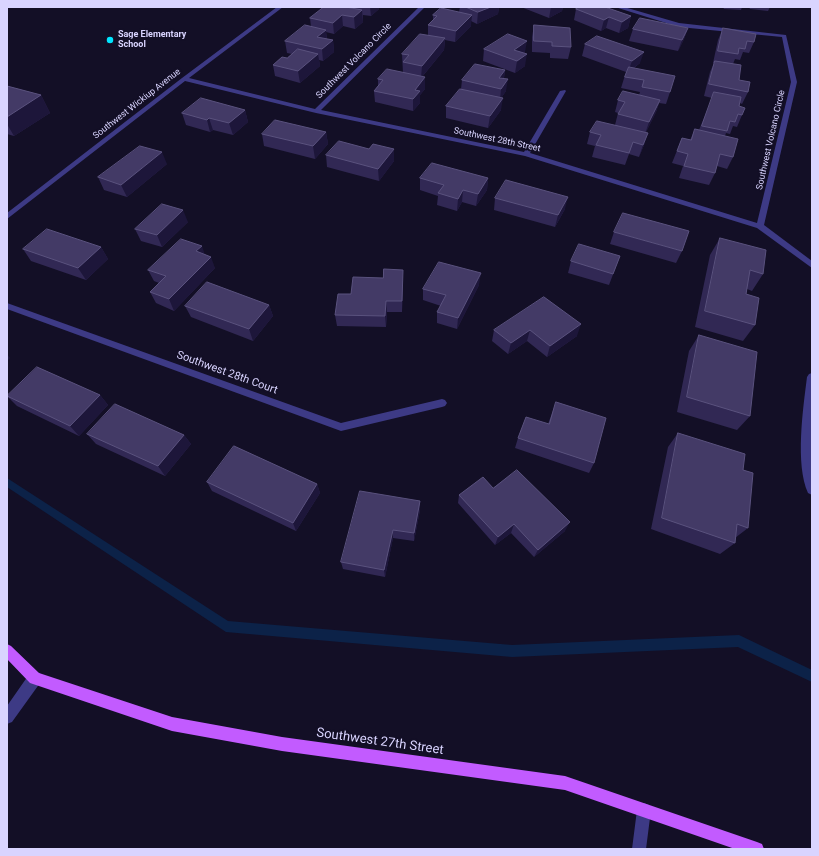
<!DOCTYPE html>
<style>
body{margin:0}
#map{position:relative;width:819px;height:856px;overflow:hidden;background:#130f26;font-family:Roboto,sans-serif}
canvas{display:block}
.frame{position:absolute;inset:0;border:8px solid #d9d4ff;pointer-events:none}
</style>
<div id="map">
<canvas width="819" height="856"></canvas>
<div class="frame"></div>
</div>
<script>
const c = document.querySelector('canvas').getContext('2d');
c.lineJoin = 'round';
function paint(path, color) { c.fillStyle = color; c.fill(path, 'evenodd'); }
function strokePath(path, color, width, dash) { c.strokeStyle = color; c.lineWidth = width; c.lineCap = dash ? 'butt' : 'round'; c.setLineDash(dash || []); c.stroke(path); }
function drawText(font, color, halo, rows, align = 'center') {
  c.font = font + ' Roboto,sans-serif'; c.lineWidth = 4; c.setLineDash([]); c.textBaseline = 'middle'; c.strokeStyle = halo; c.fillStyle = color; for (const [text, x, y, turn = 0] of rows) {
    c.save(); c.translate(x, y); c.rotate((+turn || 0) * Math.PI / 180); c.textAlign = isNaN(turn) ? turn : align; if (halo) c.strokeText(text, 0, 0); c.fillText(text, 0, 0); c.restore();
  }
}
paint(new Path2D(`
 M7,478L228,621L512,645L739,635L812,670V682L738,647L512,657L226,632L7,487Z`), '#0c2248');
paint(new Path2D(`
 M277,7H283L189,78L315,109L419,7H425L321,110L524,152L560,91L565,90L566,91L530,153L757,223L791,82L782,37L679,27L615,7H624L679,23L786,35L797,82L764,225L812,261V268L757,228L525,156L316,113L185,81L7,219V213L182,78Z
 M7,303L341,423L442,399L445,400L447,403L445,406L442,407L341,431L7,309Z
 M812,373V495L808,493C795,464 803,409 807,377L809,374Z
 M35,672L40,673L41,678L40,683L12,722L7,724V706L30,673Z
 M644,803L649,805L651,810L646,849H632L637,810L639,805Z`), '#3d3a85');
paint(new Path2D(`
 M7,644L11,646L39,673L172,717L282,737L565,776L757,842L762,844L764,849H735L565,790L282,751L172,731L30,683L7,659Z`), '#c25bff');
paint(new Path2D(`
 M324,7H379V9L371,16L363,15V22L355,29L343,26L334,34L326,32L327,39L333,40L334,52L323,61L319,60L320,66L300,83L275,76L273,65L287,58L292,54L287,53L285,41L311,27L310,18Z
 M460,7H499L498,14L477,24L471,21V26L455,42L445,40L444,50L422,77L425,89L420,95V103L413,111L375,102L374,91L378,86V79L403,73L402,54L428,35V25L433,20V15L459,12Z
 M521,7H563L562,11L549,18Z
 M716,7H742L741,10L724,9L723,7Z
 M749,7H770L768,11L750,9Z
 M576,9L631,16L628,28L619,33L606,28L601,31L574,20Z
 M534,25L571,47L568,59L550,58V53L532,52V37Z
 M688,28L684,39L678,51L629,41L633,29Z
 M723,28L754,42L749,53L743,52L740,60L735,59L733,64L739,80L748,92L742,104L740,103L739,106L742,115L737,127L733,126L730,134L726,133L725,136L733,157L727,169L717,166L715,173L709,185L679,178L683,166L672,163L682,138L690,140L695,129L699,130L712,98L704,96L710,72L714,63H713L718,40Z
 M585,44L640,63L634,68L670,92L666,104L659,103L656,112L646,132L644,145L639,157L629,154L625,165L592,157L595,146L587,144L590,132L615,125L618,113L615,112L618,100L639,95L640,92L621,88L626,72L582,56Z
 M484,49L525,52L524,53L525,66L515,73L483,61Z
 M505,70L504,78L506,91L501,98V110L488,128L446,118V106L461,89L462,80Z
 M7,86L41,95L50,113L14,136L7,134Z
 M245,110L248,122L233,135L213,130L210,132L186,125L182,113Z
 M326,132L328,144L315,159L264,146L262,134Z
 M326,155L394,161L379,181L327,167Z
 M167,164L127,197L104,190L98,177Z
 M420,178H488L487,190L476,206L462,202L457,211L437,205L438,196L420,190Z
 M495,198L565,209L555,227L494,210Z
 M188,222L162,247L141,241L135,229Z
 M614,232L682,251L676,263L610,244Z
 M720,238L763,274L752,291L747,289L746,294L755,325L743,341L695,327L710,255Z
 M101,247L108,259L86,280L31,261L23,249Z
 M205,254L215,268L174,311L156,303L150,292L159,283L154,281L148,270Z
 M620,256L609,285L568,273L571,261Z
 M403,281L402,312H387L386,327L337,326L335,315L351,294Z
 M479,285L457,329L437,323V312L441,306L423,300V289Z
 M544,297L577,336L547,357L527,341L508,354L492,341L494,330Z
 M269,305L273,316L253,341L191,317L185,306Z
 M699,335L750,416L737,430L677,412L689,351Z
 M100,395L108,405L79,436L17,406L7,396Z
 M556,402L594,463L589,473L515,448L518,438L548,424Z
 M678,433L743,470L748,528L735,538V543L720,554L651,529L668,447Z
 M87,434L184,435L191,444L165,476L96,444Z
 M207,482L317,484L320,493L296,531L212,491Z
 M493,488L565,531L534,557L511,533L495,545L458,503L459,495Z
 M420,501V510L414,541L393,538L385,577L343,569L341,562Z`), '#312854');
paint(new Path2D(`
 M370,7H379V9L371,16Z
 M491,7H499L498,14L477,24L478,12Z
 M551,7H563L562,11L549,18Z
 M362,10L363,22L355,29L354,17Z
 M342,15L343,26L334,34L333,23Z
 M472,15L471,26L455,42L456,31Z
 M631,16L628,28L619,33L622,22Z
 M609,17L606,28L601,31L604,20Z
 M688,28L684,39L678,51L682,40Z
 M326,30L327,41L317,37Z
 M445,38L444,50L421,78L422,66Z
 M333,40L334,52L323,61L322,49Z
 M527,41L525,52L514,60V50Z
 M644,52L640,63L628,72L632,61Z
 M318,54L320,66L300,83L298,71Z
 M527,54L525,66L515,73L517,61Z
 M505,70L503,82L499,78Z
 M425,77V89L420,95V103L413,111V99L415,90Z
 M508,79L506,91L500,100L501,89Z
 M41,95L50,113L14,136L7,124V117Z
 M503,98L501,110L488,128L490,116Z
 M660,100L656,112L645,134L649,122Z
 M245,110L248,122L233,135L229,123Z
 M209,118L213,130L210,132L207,120Z
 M326,132L328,144L315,159L313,146Z
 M648,133L644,145L639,157L643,145Z
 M394,149V161L379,181L378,169Z
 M162,152L167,164L127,197L121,185Z
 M488,178L487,190L476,206L478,194Z
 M463,190L462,202L457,211L458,199Z
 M568,197L565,209L555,227L558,215Z
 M183,210L188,222L162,247L157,235Z
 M202,246L206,258L196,251Z
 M101,247L108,259L86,280L78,268Z
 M211,257L215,268L174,311L169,299Z
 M403,270V281L402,312V301Z
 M481,273L479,285L457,329L458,318Z
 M386,301L387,312L386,327L385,316Z
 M269,305L273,316L253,341L249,329Z
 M581,324L577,336L547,357L550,346Z
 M530,330L527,341L508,354L511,343Z
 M7,354L10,358L7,361Z
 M100,395L108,405L79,436L70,426Z
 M184,435L191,444L165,476L158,466Z
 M317,484L320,493L296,531L293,523Z
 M420,501V510L414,541V533Z
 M570,522L565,531L534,557L538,550Z
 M514,524L511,533L495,545L498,537Z
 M393,530V538L385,577L384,570Z`), '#1d163a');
const building = new Path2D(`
 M324,7H346L362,10L354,17L342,15L333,23L310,18Z
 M466,7H491L478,12Z
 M580,7H605L631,16L622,22L609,17L604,20L576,9Z
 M441,8L472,15L456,31L428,25L437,16L433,15Z
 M640,18L688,28L682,40L633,29Z
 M305,25L326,30L317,37L333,40L322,49L285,41Z
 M534,25L570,28L571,47L552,46V42L534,41Z
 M723,28L756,34L754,42L747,41L745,49L739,48L738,54L718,51Z
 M420,34L445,38L422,66L403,62L409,55L402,54Z
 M508,34L527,41L514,50L527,54L517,61L484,49Z
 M597,36L644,52L632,61L585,44Z
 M298,49L318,54L298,71L273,65L282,57L287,58Z
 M715,61L741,65L739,80L750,82L748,92L709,84Z
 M475,64L505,70L499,78L508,79L501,89L462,80Z
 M629,67L675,76L670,92L642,87L644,80L625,77Z
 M387,69L425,77L415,90L420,91L413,99L374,91L383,80L378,79Z
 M7,86L41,95L7,117Z
 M460,89L503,98L490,116L446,106Z
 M623,91L660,100L649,122L618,114L625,102L618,100Z
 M714,92L741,97L739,106L745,108L742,115L738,114L735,122L730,121L727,131L702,126Z
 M201,98L245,110L229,123L209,118L207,120L182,113Z
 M275,120L326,132L313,146L262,134Z
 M597,121L648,133L643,145L633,142L629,153L596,145L601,135L590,132Z
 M695,129L738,139L733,157L720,154L715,173L684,166L688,154L677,151L682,138L691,140Z
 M339,141L369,149L373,144L394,149L378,169L326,155Z
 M140,146L162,152L121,185L98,177Z
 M432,163L488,178L478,194L463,190L458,199L438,193L444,185L420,178Z
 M506,180L568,197L558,215L495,198Z
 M162,204L183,210L157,235L135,229Z
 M623,213L689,231L682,251L614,232Z
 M47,229L101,247L78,268L23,249Z
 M720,238L766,250L763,274L750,270L746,294L759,298L755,325L705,311Z
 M181,239L202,246L196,251L211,257L169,299L150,292L166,276L148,270Z
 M579,244L620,256L613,274L571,261Z
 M439,262L481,273L458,318L437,312L446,295L423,289Z
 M384,269L403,270L402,301H386L385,316L335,315L338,294H351L353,277L383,278Z
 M207,282L269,305L249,329L185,306Z
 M544,297L581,324L550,346L530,330L511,343L494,330Z
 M699,335L757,352L750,416L687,397Z
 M37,367L100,395L70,426L7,396Z
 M556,402L606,418L594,463L518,438L526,417L549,424Z
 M115,404L184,435L158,466L87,434Z
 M678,433L745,454L743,470L753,473L748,528L737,524L735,543L662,518Z
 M234,446L317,484L293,523L207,482Z
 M517,470L570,522L538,550L514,524L498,537L459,495L483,477L493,488Z
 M360,491L420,501L414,533L393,530L384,570L341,562Z`);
paint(building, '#433a66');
strokePath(building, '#5a527e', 1);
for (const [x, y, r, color] of [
 [110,40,4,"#00e5ff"]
]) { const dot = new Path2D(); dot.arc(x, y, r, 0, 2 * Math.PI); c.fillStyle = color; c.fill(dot); strokePath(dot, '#130f26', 1.5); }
drawText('bold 9px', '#d9d4ff', '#130f26', [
 ["Sage Elementary",118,35],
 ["School",118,45]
], 'left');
drawText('9px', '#d9d4ff', '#130f26', [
 ["Southwest Volcano Circle",354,61,-45],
 ["Southwest Wickiup Avenue",137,104,-38],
 ["Southwest 28th Street",497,140,12],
 ["Southwest Volcano Circle",771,140,-77]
]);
drawText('11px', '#d9d4ff', '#130f26', [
 ["Southwest 28th Court",227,373,20]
]);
drawText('13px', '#d9d4ff', '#130f26', [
 ["Southwest 27th Street",380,742,8]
]);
</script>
